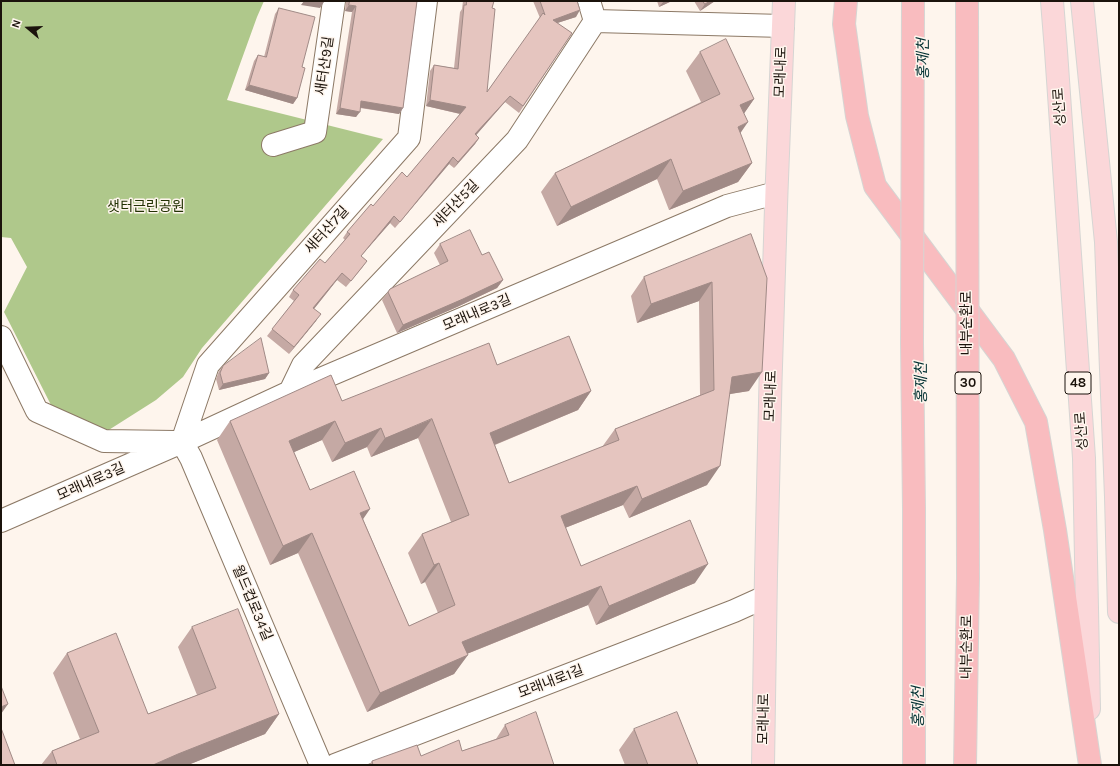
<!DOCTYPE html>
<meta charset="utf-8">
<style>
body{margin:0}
#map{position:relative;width:1120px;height:766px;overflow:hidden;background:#fef5ed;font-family:Karla,sans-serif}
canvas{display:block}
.frame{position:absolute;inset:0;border:2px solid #1b130c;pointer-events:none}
.north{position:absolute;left:8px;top:8px;width:40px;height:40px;-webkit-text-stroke:3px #fef5ed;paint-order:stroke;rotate:289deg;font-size:11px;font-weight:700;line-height:16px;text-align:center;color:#1b130c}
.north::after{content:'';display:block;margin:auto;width:14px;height:18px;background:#1b130c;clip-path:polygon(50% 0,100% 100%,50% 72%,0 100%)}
</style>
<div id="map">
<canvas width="1120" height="766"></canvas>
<div class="frame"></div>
<div class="north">N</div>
</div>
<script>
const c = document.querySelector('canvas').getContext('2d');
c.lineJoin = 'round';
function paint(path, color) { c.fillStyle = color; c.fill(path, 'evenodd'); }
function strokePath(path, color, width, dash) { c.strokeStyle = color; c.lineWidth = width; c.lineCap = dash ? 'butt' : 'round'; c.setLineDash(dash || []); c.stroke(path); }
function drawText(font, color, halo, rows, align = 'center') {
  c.font = font + ' Karla,"Noto Sans KR",sans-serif'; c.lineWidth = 3; c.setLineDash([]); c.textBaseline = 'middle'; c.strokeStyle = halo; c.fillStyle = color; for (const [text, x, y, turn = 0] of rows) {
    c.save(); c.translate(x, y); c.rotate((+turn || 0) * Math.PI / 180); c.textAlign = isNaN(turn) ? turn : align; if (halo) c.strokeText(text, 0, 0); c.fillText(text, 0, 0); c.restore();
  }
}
paint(new Path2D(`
 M1,1H264L257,17L227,100L383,139L202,348L183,377L156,400L104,433L51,405L4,312L27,267L11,238L1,237Z`), '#afc88b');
paint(new Path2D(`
 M906,1H972L969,765H907Z`), '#fef5ed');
const minor = new Path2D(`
 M589,1L595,21
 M595,21L783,26
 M273,145L315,132L334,1
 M1,337L37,411L104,441L175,442
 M290,392L303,365L517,140L595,21
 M182,442L208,365L409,138L426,1
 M182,442L191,458L321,765
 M1,521L182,442L290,392L727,206L776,193
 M335,765L734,611L765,597`);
const major = new Path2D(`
 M1052,1L1056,51L1084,458L1089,709
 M1082,1L1106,242L1116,497L1119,612
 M763,765C766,510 773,255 784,1`);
const highway = new Path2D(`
 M846,1L844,24L857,116L875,186L1004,359L1036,422L1055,530L1090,765`);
strokePath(minor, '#8c7966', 24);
strokePath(major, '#d6d5d3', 24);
strokePath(highway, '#d6d5d3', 24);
strokePath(minor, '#fff', 22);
strokePath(major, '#fbd7d9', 22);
strokePath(highway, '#f9bcbf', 22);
const highwayBridge = new Path2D(`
 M913,1L912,343L914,509V765
 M965,765L968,578L967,1`);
strokePath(highwayBridge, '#d6d5d3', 24, []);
strokePath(highwayBridge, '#f9bcbf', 22);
paint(new Path2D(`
 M346,1H417L403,108L399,114L360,108L356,117L336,114L352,12L345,11Z
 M463,1H494L492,8L487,92L540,18L533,1H577L576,17L557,23L572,33L519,113L505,102L476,135L479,138L475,144L454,168L449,164L395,228L390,223L361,256L367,261L362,268L346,287L337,280L314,309L316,321L289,354L267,336L294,301L289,297L293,290L325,263L345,240L343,238L347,232L373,206L407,177L460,114L426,106L430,71L434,65L454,68L460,12L462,9Z
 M657,1H672L659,7Z
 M694,1H715L700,11Z
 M279,8L302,67L297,98L293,104L245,90L254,61L258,55L264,57L275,14Z
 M700,52L754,99L744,113L740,134L752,163L738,182L669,210L657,179L557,226L541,192L555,173L701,102L686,71Z
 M751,234L749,391L729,394L707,485L629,518L623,505L565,528L581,566L695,583L596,625L588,605L467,654L454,674L367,712L298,553L270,565L217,440L230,421L342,401L497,365L591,391L578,410L495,445L509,483L602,447L615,429L700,395L699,301L637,323L631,296L644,277ZM418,438L451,522L422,534L408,553L421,584L425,582L438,613L409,626L363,519L310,490L294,452L322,440L332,462L367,447L371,457Z
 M440,244L482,255L503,280L497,288L457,307L397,333L382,300L388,292L440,265L434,253Z
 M223,366L269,373L265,379L219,390L216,379L219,371Z
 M192,627L279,714L265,734L188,765H41L52,751L80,739L53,673L67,653L148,714L197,695L178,647Z
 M505,725L554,765H369L372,761L421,756L462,751L496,739Z
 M634,729L698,765H625L619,750Z`), '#c5a9a4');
paint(new Path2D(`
 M304,1H318L324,2L320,8L301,5Z
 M664,1H672L659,7Z
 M710,1H715L700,11L705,4Z
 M349,5L356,6L352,12L345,11Z
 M580,10L576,17L548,26L553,20Z
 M249,85L297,98L293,104L245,90Z
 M510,96L505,102L471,141L475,134Z
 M754,99L741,118L740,105Z
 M430,100L466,107L461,114L426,106Z
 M361,101L403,108L399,114L357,107Z
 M340,108L360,112L356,117L336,114Z
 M748,122L735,141L738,127Z
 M479,138L475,144L454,168L458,162Z
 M453,157L449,164L395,228L400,222Z
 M671,159L657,179L557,226L571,207Z
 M752,163L738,182L669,210L683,191Z
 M394,216L390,223L356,262L361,256Z
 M342,273L337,280L309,315L313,308Z
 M503,280L497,288L457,307L397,333L403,325Z
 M712,282L699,301L637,323L651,304Z
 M321,314L316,321L289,354L294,347Z
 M762,372L749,391L718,396L732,377Z
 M269,373L265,379L219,390L223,384Z
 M591,391L578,410L477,452L490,433Z
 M432,419L418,438L371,457L385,438Z
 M335,421L322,440L276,460L289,441Z
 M381,428L367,447L332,462L345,443Z
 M720,466L707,485L629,518L642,499Z
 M637,486L623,505L547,535L561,516Z
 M370,509L357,528L360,513Z
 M312,533L298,553L270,565L283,546Z
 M439,563L425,582L421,584L434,565Z
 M708,564L695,583L596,625L609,606Z
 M601,586L588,605L449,661L462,642Z
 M468,655L454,674L367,712L380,693Z
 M8,704L1,714V707Z
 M279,714L265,734L188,765H153L178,754Z`), '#a08a86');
const building = new Path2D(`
 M350,1H417L403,108L361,101L360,112L340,108L356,6L349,5Z
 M467,1H494L492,8L495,9L487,92L543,13L545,15L540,1H577L580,10L553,20L572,33L523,106L510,96L475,134L479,138L458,162L453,157L400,222L394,216L361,256L367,261L351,281L342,273L313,308L321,314L294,347L272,329L299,295L293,290L320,259L325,263L350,234L347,232L371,204L373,206L402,172L407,177L466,107L430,100L434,65L458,69L464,5H466Z
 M703,1H710L705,4Z
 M279,8L315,17L302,67L305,68L297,98L249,85L258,55L266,57Z
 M726,39L754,99L740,105L748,122L738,127L752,163L683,191L671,159L571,207L555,173L720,94L700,52Z
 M470,230L482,255L489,252L503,280L463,299L403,325L388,292L390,289L448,261L440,244Z
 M751,234L767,278L762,372L732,377L720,466L642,499L637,486L561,516L581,566L690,520L708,564L609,606L601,586L462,642L468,655L380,693L312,533L283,546L230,421L331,375L342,401L489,343L497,365L569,336L591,391L490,433L509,483L619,440L615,429L714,390L712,282L651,304L644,277ZM432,419L469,515L422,534L434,565L439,563L455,605L409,626L360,513L370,509L354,471L310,490L289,441L335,421L345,443L381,428L385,438Z
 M261,338L269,373L223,384L220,373L223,366Z
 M238,609L279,714L178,754L153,765H57L52,751L99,732L67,653L116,633L148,714L216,688L192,627Z
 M1,686L8,704L1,707Z
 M536,712L554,765H373L372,761L417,745L421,756L459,740L462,751L509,735L505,725Z
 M677,712L698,765H648L634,729Z
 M1,728L15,765H1Z`);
paint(building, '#e5c5bf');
strokePath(building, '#a08a86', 1);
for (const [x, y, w] of [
 [968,383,26],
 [1078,383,26]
]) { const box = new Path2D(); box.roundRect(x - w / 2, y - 11, w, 22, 3); c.fillStyle = '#fef5ed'; c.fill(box); strokePath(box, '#1b130c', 1); }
drawText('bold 13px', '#1b130c', null, [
 ["30",968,383],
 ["48",1078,383]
]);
drawText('14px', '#1b130c', '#fef5ed', [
 ["새터산9길",325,66,-82],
 ["모래내로",781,72,-88],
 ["성산로",1060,107,-94],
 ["새터산5길",456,204,-46],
 ["새터산7길",327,230,-48],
 ["모래내로3길",477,313,-23],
 ["내부순환로",967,323,-90],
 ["모래내로",771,396,-88],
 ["성산로",1082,431,-94],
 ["모래내로3길",91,482,-24],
 ["월드컵로34길",252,603,67],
 ["내부순환로",967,647,-89],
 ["모래내로1길",551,682,-21],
 ["모래내로",764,719,-89]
]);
drawText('14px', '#233204', '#fef5ed', [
 ["샛터근린공원",146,207]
]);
drawText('italic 15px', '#023032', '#fef5ed', [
 ["홍제천",924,59,-90],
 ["홍제천",922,383,-90],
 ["홍제천",919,707,-90]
]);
</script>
